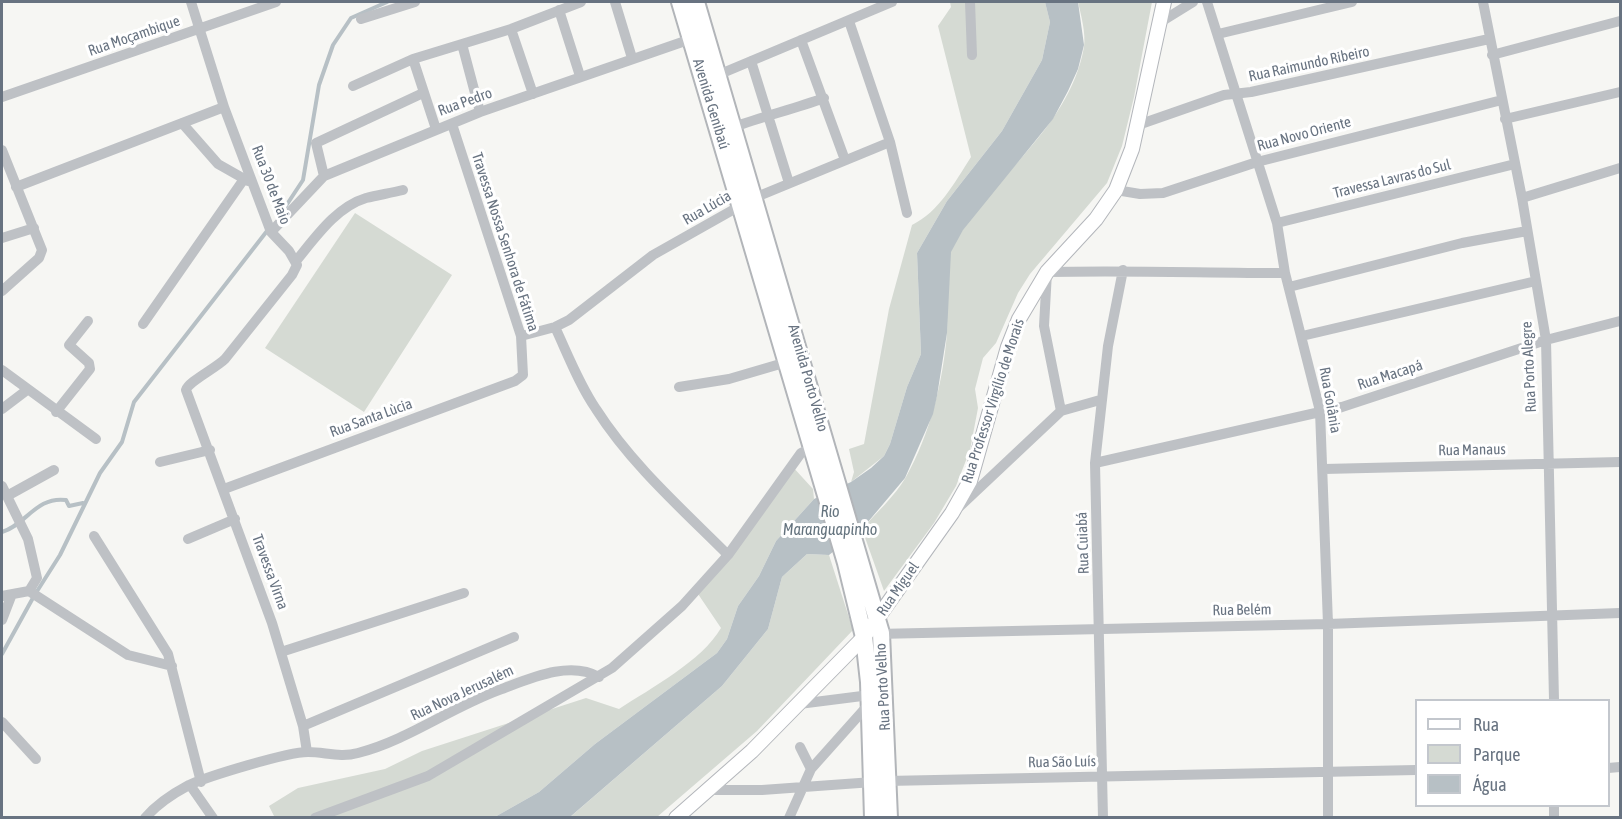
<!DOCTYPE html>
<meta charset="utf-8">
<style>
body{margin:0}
#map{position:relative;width:1622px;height:819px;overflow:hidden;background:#f6f6f3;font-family:"Asap Condensed",sans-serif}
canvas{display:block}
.frame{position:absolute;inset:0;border:3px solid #687381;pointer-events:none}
.legend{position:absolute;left:1415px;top:699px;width:195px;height:108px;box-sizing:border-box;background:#fff;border:2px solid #c3c7cd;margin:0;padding:8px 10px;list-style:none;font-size:18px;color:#687381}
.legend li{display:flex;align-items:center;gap:12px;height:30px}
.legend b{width:30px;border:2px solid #c3c7cd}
</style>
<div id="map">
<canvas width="1622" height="819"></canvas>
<div class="frame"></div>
<ul class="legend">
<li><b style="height:8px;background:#fff"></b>Rua</li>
<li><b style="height:16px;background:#d5dad3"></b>Parque</li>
<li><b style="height:16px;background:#b7c0c5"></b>Água</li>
</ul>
</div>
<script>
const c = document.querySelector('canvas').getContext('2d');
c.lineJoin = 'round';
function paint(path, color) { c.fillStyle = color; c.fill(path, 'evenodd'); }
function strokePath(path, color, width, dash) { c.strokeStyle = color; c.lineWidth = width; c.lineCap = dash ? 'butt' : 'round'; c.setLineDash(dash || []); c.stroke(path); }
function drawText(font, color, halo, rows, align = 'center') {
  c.font = font + ' "Asap Condensed",sans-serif'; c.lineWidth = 6; c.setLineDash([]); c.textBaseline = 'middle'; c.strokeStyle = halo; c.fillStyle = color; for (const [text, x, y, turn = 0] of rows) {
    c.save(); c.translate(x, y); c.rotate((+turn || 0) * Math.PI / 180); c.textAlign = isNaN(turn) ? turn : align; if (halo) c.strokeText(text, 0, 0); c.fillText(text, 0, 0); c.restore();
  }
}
paint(new Path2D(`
 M950,2H1045L1050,22L1042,60L1002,131L947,201L917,253L921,354L907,387L890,444L884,456L851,482L854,472L849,449L864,444L889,309L912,225C939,212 955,182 971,157L938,26L951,7Z
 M1078,2H1152L1134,97L1122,146L1107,183L1030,274L1018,293L996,343L983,358L975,389L978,408L970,450L956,486L934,523L884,591L862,529C876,513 895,496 906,477C930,434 943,382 947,333C948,314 944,267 951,251C985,180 1069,132 1084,47C1086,33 1081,15 1078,2Z
 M355,213L452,275L364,412L265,348Z
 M792,466L813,489L814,499L776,541L759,576L738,606L727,639L717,653L595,744L539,792L493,818H275L269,806L298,788L385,769L422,751L586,698L619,709C651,688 702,661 721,628L696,591Z
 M807,554L829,555L853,630L757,731L657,817L569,818L722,686L768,629L782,577Z`), '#d5dad3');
paint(new Path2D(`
 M1045,2H1078L1084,45L1078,69L1068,91L1053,119L963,230L951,252L947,333L937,396L933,414L905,478L862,529L829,555L807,554L782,577L768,629L722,686L570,817L493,818L539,792L595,744L717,653L727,639L738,606L759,576L776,541L814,499L851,482L871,468L884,456L890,444L907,387L921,354L917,253L947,201L1002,131L1042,60L1050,22Z`), '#b7c0c5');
strokePath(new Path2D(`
 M278,218L303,180L319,85L333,45L351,18L387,2
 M2,532C26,525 36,496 66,500L69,506L83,503
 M2,654L34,596L60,555L100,473L122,442L134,402L267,231`), '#b7c0c5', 4);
const secondary = new Path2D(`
 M676,818L752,751L864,637L952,513L970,481L1008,347L1019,319L1047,272L1096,219L1116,190L1132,149L1164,2`);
const primary = new Path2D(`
 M680,2L846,563L864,637L869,682L873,818
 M696,2L881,633L889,818`);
strokePath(secondary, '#b3b6bb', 16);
strokePath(primary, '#b2b5b9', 20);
strokePath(new Path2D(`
 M191,2L224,107L271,232L289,251L297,265L292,275L225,359C216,368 188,382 186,390L272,623L303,726L307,752
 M615,2L632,58
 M970,2L972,55
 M1207,2L1277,223L1285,273L1320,411L1328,624V818
 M1483,2L1522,198L1546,340L1554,700
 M559,10L580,76
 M361,19L415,2
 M849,21L890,142L907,213
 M1159,23L1193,2
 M511,29L533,94
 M1218,34L1352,2
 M801,40L845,160
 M462,44L480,112
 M1492,55L1620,21
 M413,59L436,129
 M751,61L789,183
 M713,77L892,2
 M353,86L413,59L511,29L581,2
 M2,97L276,2
 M1505,119L1620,92
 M182,123L218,164L248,181
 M1138,125L1224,95L1251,92L1489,39
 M734,127C764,116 794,109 824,98
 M2,150L42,250L39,258L2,291
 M324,176L316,143L423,93
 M16,187L224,107
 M1116,190L1140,194L1163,193L1257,162L1502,100
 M1522,198L1620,168
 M1277,223L1515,164
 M271,232L324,176L480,112L691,39
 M2,238L34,228
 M296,261C315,238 336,207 366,198C378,195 391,193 403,190
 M1289,287L1462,243L1527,231
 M143,324L244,179
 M555,327C568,355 579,384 596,409C631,464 682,509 728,555
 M521,336L555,327L569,320L653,255L754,198L890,142
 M1302,336L1536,281
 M2,370L96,439
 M679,387L729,379L787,362
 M2,409L27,390
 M1061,411L1044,326L1047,272C1127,270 1206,273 1285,273
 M56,412L90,369L89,363L69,345L88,321
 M160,462L210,450
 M1095,463L1342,407L1546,340L1620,321
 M1324,469L1620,462
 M2,486L28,539L37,578L29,591
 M224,489L515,381L523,375L521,336L452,124
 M7,496L54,470
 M958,508L1061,411L1100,400
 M94,536L168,654L201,782
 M188,539L235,519
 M2,596L29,591L128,655L172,666
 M2,620L12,594
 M877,634L1328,624L1620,613
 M281,652L464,593
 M799,704L870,695
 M2,722L36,759
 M303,726L514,637
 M800,747L811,769
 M1608,768L1620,767
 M190,785L213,818
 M708,790H762L887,781L1416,770
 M1554,806V818
 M145,818C157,804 174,793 189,785C209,776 287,752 308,752C325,752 340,758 358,753C408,740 450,708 499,690C529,679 569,660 599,677
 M315,818L428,776L612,668L682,606L728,555L801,453L814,447
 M789,818L811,769L869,704
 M1103,818L1095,463L1108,346L1123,270`), '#bec1c5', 10);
strokePath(secondary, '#fff', 14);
strokePath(primary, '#fff', 16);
drawText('15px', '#687381', '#fff', [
 ["Rua Moçambique",134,36,-19],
 ["Rua Raimundo Ribeiro",1309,64,-12],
 ["Rua Pedro",465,102,-20],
 ["Avenida Genibaú",711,104,73],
 ["Rua Novo Oriente",1304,134,-15],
 ["Travessa Lavras do Sul",1392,179,-14],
 ["Rua 30 de Maio",271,185,69],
 ["Rua Lúcia",707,208,-30],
 ["Travessa Nossa Senhora de Fátima",505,242,72],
 ["Rua Porto Alegre",1529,367,-93],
 ["Rua Macapá",1390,375,-18],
 ["Avenida Porto Velho",808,378,74],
 ["Rua Goiânia",1330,400,80],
 ["Rua Professor Virgílio de Morais",993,401,-72],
 ["Rua Santa Lùcia",371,418,-20],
 ["Rua Manaus",1472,450,-1],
 ["Rua Cuiabá",1083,543,-92],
 ["Travessa Virna",270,572,70],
 ["Rua Miguel",898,589,-55],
 ["Rua Belém",1242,610,-1],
 ["Rua Porto Velho",883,687,-93],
 ["Rua Nova Jerusalém",462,693,-25],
 ["Rua São Luís",1062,762,-1]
]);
drawText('italic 16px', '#64737e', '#fff', [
 ["Rio",830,512],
 ["Maranguapinho",830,530]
]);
</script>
